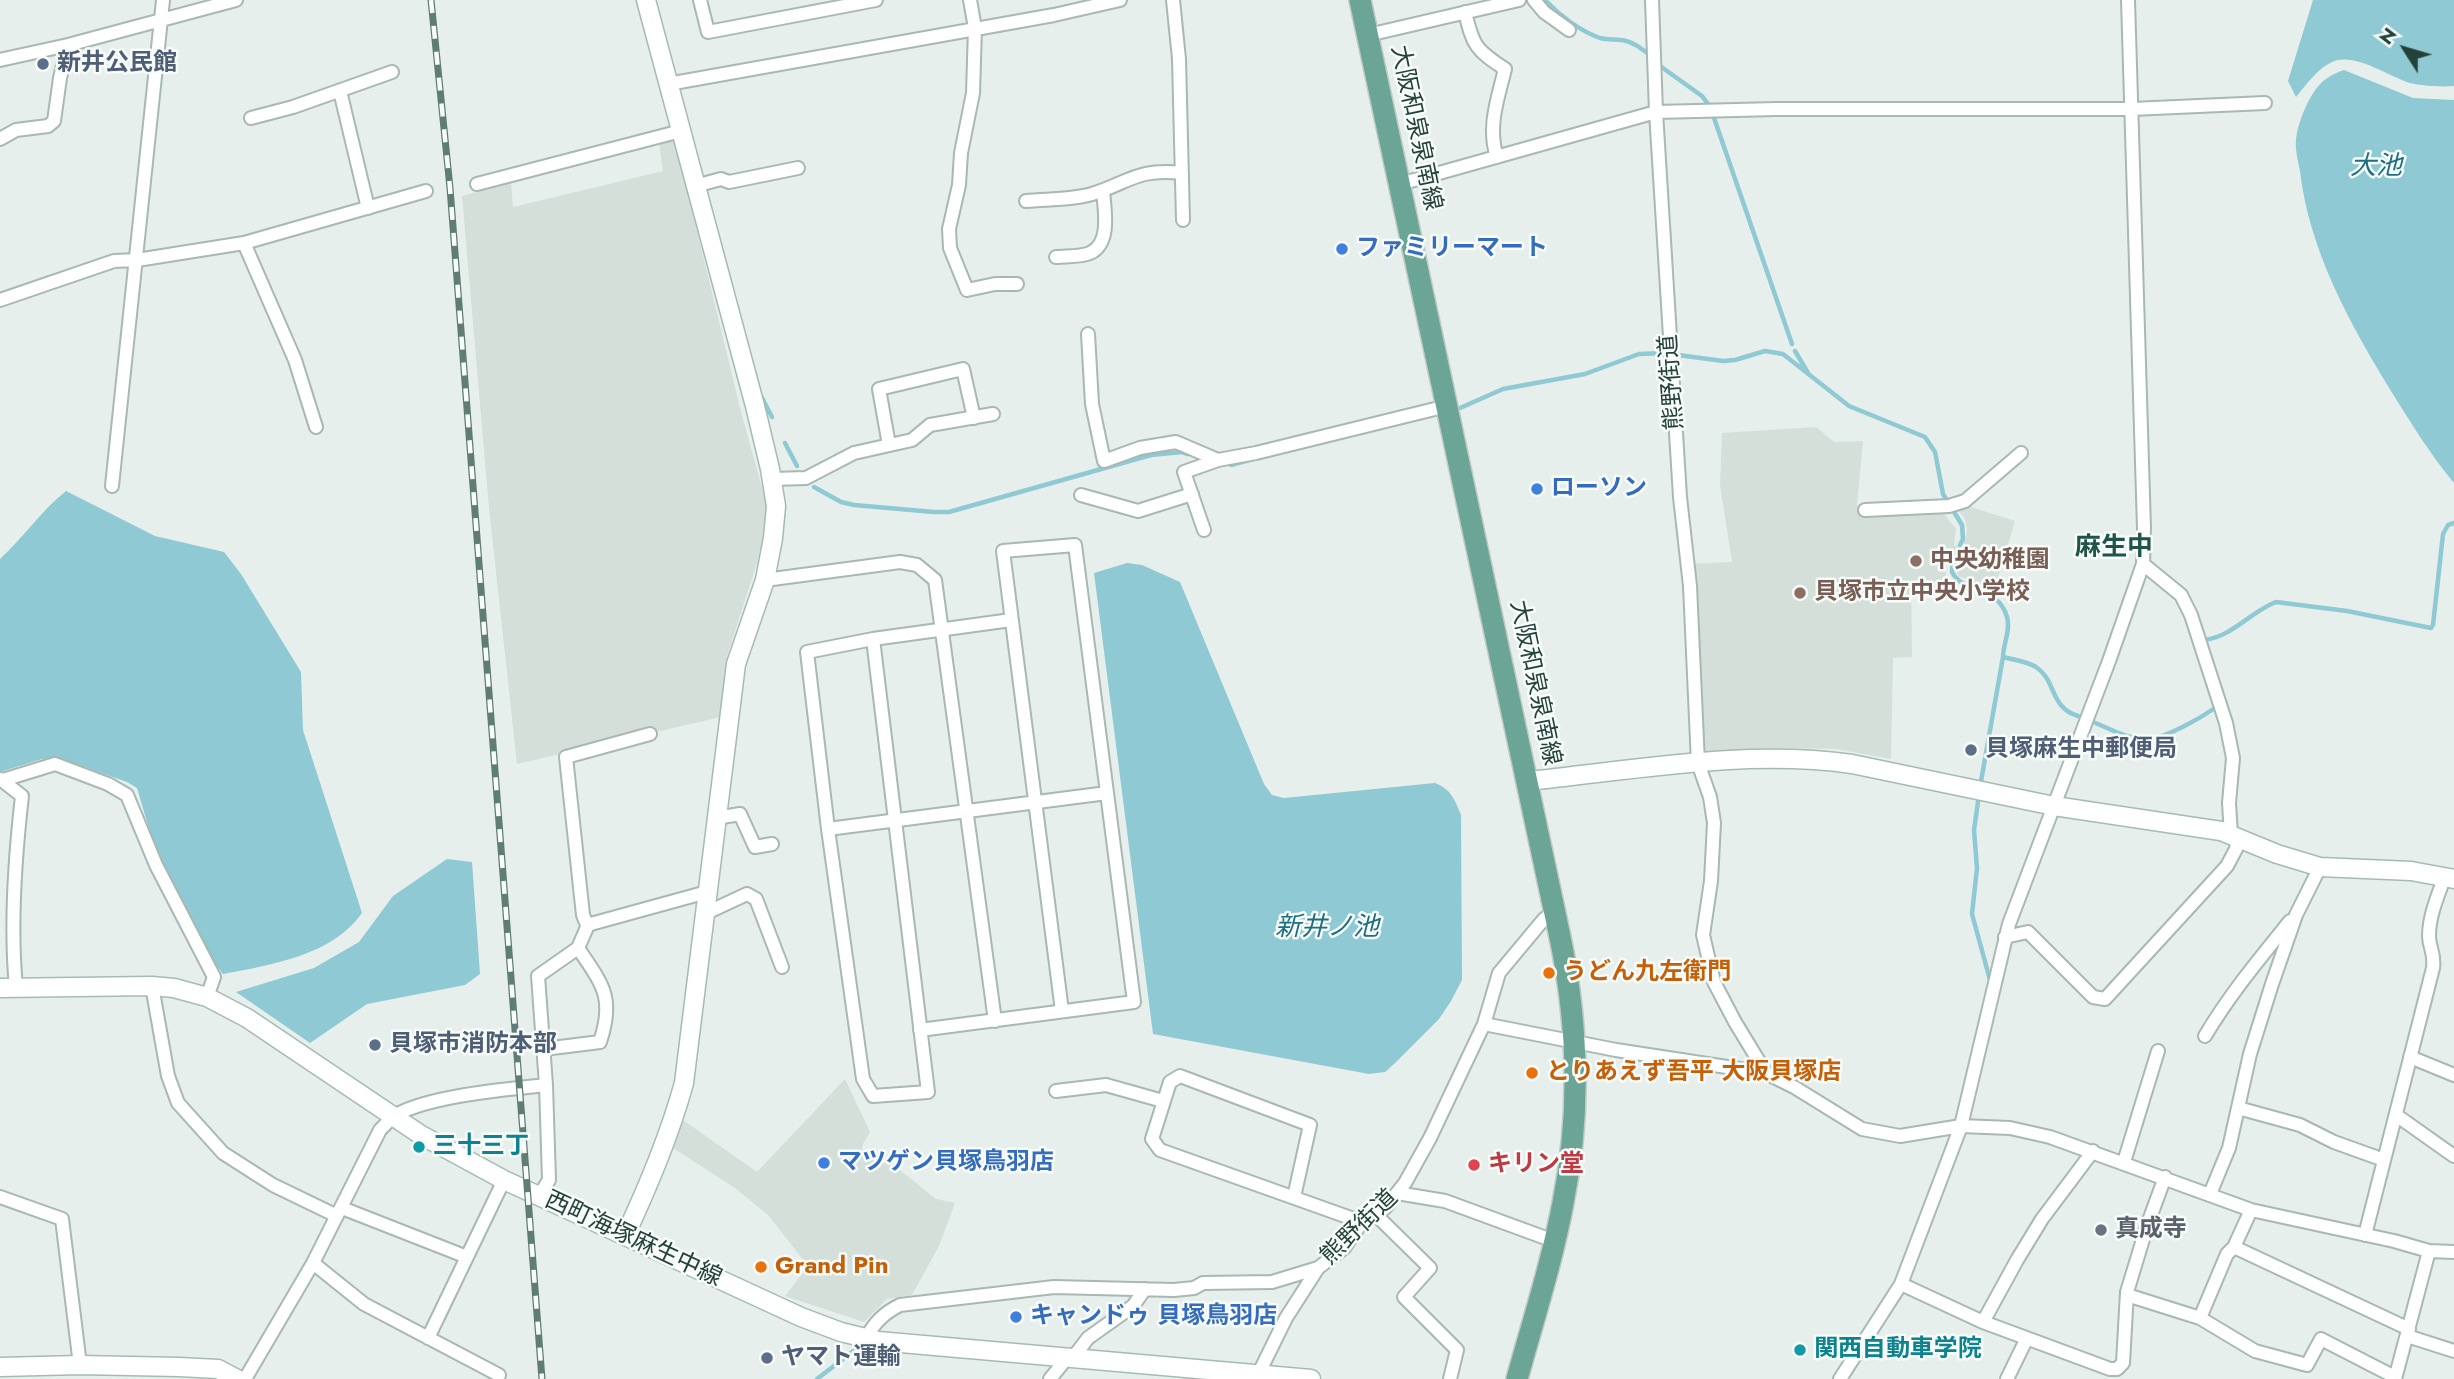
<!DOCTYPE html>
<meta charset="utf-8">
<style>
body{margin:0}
#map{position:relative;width:2454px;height:1379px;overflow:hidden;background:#e6efeb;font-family:Jost,sans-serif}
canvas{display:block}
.north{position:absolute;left:2370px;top:14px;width:70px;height:70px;-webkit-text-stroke:5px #f7fbf9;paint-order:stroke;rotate:307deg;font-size:19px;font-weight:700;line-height:28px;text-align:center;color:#24423a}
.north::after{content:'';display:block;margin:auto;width:24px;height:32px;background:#24423a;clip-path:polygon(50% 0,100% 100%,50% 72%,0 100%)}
</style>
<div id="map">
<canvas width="2454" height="1379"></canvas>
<div class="north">N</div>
</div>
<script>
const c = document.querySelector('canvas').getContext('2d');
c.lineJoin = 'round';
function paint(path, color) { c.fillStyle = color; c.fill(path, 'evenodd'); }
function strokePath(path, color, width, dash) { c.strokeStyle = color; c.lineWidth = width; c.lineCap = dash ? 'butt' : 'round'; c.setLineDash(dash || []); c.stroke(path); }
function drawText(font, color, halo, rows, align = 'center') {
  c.font = font + ' Jost,"Noto Sans JP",sans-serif'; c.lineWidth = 5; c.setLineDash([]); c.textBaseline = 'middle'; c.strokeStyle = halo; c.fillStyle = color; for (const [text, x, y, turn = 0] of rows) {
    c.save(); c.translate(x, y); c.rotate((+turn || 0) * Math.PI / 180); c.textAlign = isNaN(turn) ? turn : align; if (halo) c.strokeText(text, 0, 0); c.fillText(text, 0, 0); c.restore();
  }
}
paint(new Path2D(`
 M675,140L741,412L768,509L758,560L727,656L721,717L517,764L489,508L462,196L511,183L513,207L663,171L659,143Z
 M1816,427L1834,442L1863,441L1857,504L1860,516L1942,511L1956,529L1954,545L1962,548L1966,538L1967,527L1964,517L1958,510L1971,507L2015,521L1997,581L1998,595L1986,587L1959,576L1954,569L1957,560L1949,557L1945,566L1946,577L1950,581L1940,591H1916L1911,582L1912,657L1893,658L1891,759L1836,749L1781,748L1710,756L1697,750L1687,564L1732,562L1720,485L1722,433Z
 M845,1079L870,1132L863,1144L860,1156L896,1167L936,1199L955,1203L939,1246L912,1295L887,1299L864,1322L785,1296L808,1266L768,1215L735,1188L673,1148L683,1120L757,1172Z`), '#d4dfda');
paint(new Path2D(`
 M2313,0H2454V86C2441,87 2423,86 2410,83C2387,76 2355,52 2332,62C2317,69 2307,84 2296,97L2288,81Z
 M2344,70L2413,98L2454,100V483C2430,454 2411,423 2391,391C2350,324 2309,250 2300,171C2298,161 2295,150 2296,140C2297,128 2302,115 2307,104C2317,85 2324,77 2344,70Z
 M66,491L155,536L224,552L241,574L301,672L303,730L362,913C333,955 271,965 223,974L206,952L157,856L137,788L127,782L59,758L42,759L0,772V559C23,538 41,511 66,491Z
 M1127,563L1142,565L1180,582L1264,784L1272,795L1284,798L1435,783C1451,789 1455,800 1461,815L1462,980L1451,1001L1439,1019L1395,1063L1385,1072L1369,1074L1153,1034L1094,573Z
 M447,859L472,862L480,974L465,985L367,1004L310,1043L236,992L314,968L359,942L393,896Z`), '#8ec9d4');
strokePath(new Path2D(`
 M1545,0C1559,15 1580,31 1600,38C1608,40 1614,39 1621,40C1632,41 1642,49 1650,55
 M1660,66L1702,96L1708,104
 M1713,115L1792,344
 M1795,351L1808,373
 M1678,355L1723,361L1735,360L1765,351L1783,354L1849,406L1925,437L1935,452L1943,494L1962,525L1963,539L1960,545
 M760,394L772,417
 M1460,408L1503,389L1585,374L1639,354L1667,353
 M785,443L797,466
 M1231,465L1253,459
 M814,487L841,502L854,505L934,512H949L1151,455L1182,452L1188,454
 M1953,561L1952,572C1963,594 1998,585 2007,617C2011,630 2003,644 2003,657C2014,660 2026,661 2036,667C2057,681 2049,707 2078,716
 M2204,642L2205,640C2233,636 2250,612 2276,602L2347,611L2431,628L2433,625L2443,534L2448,525L2454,523
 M2091,721C2108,728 2131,741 2150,739C2169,736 2199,719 2215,708L2214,703
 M1980,787L2003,657
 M1979,795L1974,830L1977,868L1972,914L1990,980
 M817,1379L856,1349`), '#8ec9d4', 4.5);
const street = new Path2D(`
 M700,0L708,32L876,0
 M970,0L975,28L973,93L961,153L959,185L949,229L950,248L967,290L995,284H1017
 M1173,0L1179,59L1183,220
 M1534,0L1544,12L1569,30
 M1652,0L1656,112L1680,497L1690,586L1698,763L1710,797L1714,823L1711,881L1703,935L1714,982L1735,1022L1766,1073
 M1465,12C1473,46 1476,50 1505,69C1498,98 1487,127 1497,157
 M1368,35L1519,0
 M0,60L68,45L236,0
 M668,84L1054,15L1120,0
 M340,91L368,208
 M251,118L293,107L392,72
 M0,139L16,130L48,126L54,121L60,78L68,45
 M477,184L681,131
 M1400,184L1656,112L1777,109H2132L2265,103
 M695,186L721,179L729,182L798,168
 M1026,201C1047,199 1072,200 1092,194C1130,182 1137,168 1182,173
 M244,243L295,360L316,427
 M1056,257C1066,256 1081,257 1090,253C1112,243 1104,208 1103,190
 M0,300L114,261L137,260L244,243L426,191
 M1088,334L1092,404L1104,461L1140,448L1176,442L1218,460L1256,453L1447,406
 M889,445L879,389L963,369L974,418
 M772,479L806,478L854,453L912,440L930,425L993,414
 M112,486L163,0
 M1081,495L1138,511L1192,494
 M1865,510L1949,506L1965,501L2021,453
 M1204,530L1184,472L1218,460
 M2143,564L2181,595L2191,615L2226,723L2233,758L2229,803L2231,835
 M765,580L900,562L917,565L935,580L995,1021
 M873,639L928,1092L873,1096L863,1079L828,829L807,652L873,639L1011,620
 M650,734L566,757L583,915L587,925L707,892
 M0,779L22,796C15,857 10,926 16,987
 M3,780L55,764L108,784L127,795L156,865L214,977L207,997
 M716,818L740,814L755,847L772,844
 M828,829L1107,793
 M704,914L747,894L756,899L782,967
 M2005,937L2028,932L2093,997L2105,999L2227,866L2236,849L2238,837
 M152,986L168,1076L178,1103L223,1153L273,1185L337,1216
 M1484,1024L1616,1050L1766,1073L1794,1087L1862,1129L1900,1136L1961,1126L2010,1128L2050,1137L2251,1210L2394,1241L2429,1251L2454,1252
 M920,1030L1134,1002L1075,545L1003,551L1062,1011
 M2205,1036C2230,994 2260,958 2290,921
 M544,1049L600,1042C615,997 602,984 578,948
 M2410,1057L2454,1075
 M1056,1091L1106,1085L1163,1101
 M2238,1108L2300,1125L2334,1142L2384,1160
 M2396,1115L2454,1156
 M2124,1162L2158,1051
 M1397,1193L1445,1201L1554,1241
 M2210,1194L2229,1148L2250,1054L2272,984L2296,915L2320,867
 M539,1196L549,1180L546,1085L538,976L578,948L588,925
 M0,1197L62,1219L80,1365
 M1294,1197L1310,1125L1180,1076L1170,1082L1152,1139L1160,1150L1362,1222
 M342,1208L467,1257
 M2251,1210L2234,1247L2409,1329
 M1375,1214L1430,1268L1404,1297L1457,1350L1450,1379
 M2365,1235L2433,968C2435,952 2429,948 2429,936C2429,916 2438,895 2445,876
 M313,1263L364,1304L499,1375
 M1901,1284L1983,1322L2110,1369H2117L2123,1363L2127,1292L2147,1226L2165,1177
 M2127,1295L2200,1318L2227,1254L2234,1247
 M2200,1318L2255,1351L2307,1365L2321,1339L2395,1377
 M1983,1322L2017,1260L2042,1219L2093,1151
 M2407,1336L2454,1351
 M428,1338L504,1180
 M866,1338C875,1322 884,1313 900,1305L1054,1287L1174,1290L1194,1288L1203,1283L1272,1282L1318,1268L1344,1248L1362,1222L1385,1208L1405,1183L1430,1138L1484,1024L1499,973L1544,919L1555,912
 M1072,1359L1088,1338L1133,1306L1145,1289
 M245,1379L313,1263L380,1130C385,1125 390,1119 396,1115C429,1096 507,1089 546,1085
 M1050,1379L1067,1358
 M1256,1379L1286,1318L1318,1268
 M1840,1379L1901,1284L1961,1126L2009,924L2109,661L2143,564L2144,528L2128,0
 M2007,1379L2026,1340
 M2395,1379L2429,1251`);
const secondary = new Path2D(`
 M1528,781C1635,770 1746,749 1852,764L2054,806L2221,831L2277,854L2320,867L2411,871L2454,879
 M0,988L152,986L174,988L207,997L247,1018L421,1135L504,1180L801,1317L841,1332L878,1341L1311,1379
 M625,1236C648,1186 669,1137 684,1083L736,664L765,580L773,538L776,506L770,469L755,406L646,0
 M0,1367L80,1365L179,1367L218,1369L237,1379`);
const primary = new Path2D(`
 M1360,0L1560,937C1578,1024 1581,1114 1563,1203C1552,1262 1533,1321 1517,1379`);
strokePath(street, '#a8b8b2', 16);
strokePath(secondary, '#a4bbb3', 21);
strokePath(primary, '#c2cac8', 24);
strokePath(street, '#fff', 12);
strokePath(secondary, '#fff', 18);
strokePath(primary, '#6aa596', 21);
const rail = new Path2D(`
 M431,0L450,188L542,1379`);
strokePath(rail, '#5f7d75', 7);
strokePath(rail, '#f7fbf9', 4.5, [13]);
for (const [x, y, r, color] of [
 [43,64,7,"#5c6f8a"],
 [1342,249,7,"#3f7fe0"],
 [1537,489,7,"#3f7fe0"],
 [1916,561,7,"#8d6e63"],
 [1800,593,7,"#8d6e63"],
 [1971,750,7,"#5c6f8a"],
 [1549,973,7,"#e8710a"],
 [375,1045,7,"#5c6f8a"],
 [1532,1073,7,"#e8710a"],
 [419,1147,7,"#0f9aa8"],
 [824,1163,7,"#3f7fe0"],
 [1474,1165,7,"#e0444e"],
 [2101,1230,7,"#6b7280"],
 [761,1267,7,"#e8710a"],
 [1016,1317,7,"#3f7fe0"],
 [1800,1350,7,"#0f9aa8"],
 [767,1358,7,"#5c6f8a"]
]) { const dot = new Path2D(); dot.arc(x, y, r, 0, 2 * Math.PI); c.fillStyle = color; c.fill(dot); strokePath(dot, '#f7fbf9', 2.5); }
drawText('bold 24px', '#4e5e75', '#f7fbf9', [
 ["新井公民館",57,64],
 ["貝塚麻生中郵便局",1985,750],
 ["貝塚市消防本部",389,1045],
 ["ヤマト運輸",781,1358]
], 'left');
drawText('24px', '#24423a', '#f7fbf9', [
 ["大阪和泉泉南線",1415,128,78],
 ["熊野街道",1673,382,-94],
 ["大阪和泉泉南線",1534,683,78],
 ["熊野街道",1360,1228,-44],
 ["西町海塚麻生中線",633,1240,25]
]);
drawText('bold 24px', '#366cbe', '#f7fbf9', [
 ["ファミリーマート",1356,249],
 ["ローソン",1551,489],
 ["マツゲン貝塚鳥羽店",838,1163],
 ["キャンドゥ 貝塚鳥羽店",1030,1317]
], 'left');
drawText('bold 24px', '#785e54', '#f7fbf9', [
 ["中央幼稚園",1930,561],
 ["貝塚市立中央小学校",1814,593]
], 'left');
drawText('bold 24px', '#c56008', '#f7fbf9', [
 ["うどん九左衛門",1563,973],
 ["とりあえず吾平 大阪貝塚店",1546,1073],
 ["Grand Pin",775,1267]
], 'left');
drawText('bold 24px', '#0d838f', '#f7fbf9', [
 ["三十三丁",433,1147],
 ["関西自動車学院",1814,1350]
], 'left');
drawText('bold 24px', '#be3a42', '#f7fbf9', [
 ["キリン堂",1488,1165]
], 'left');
drawText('bold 24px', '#5b616d', '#f7fbf9', [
 ["真成寺",2115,1230]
], 'left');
drawText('italic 26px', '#1c6f80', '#f7fbf9', [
 ["大池",2376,168],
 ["新井ノ池",1327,929]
]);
drawText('bold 26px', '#1f5548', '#f7fbf9', [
 ["麻生中",2114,549]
]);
</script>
